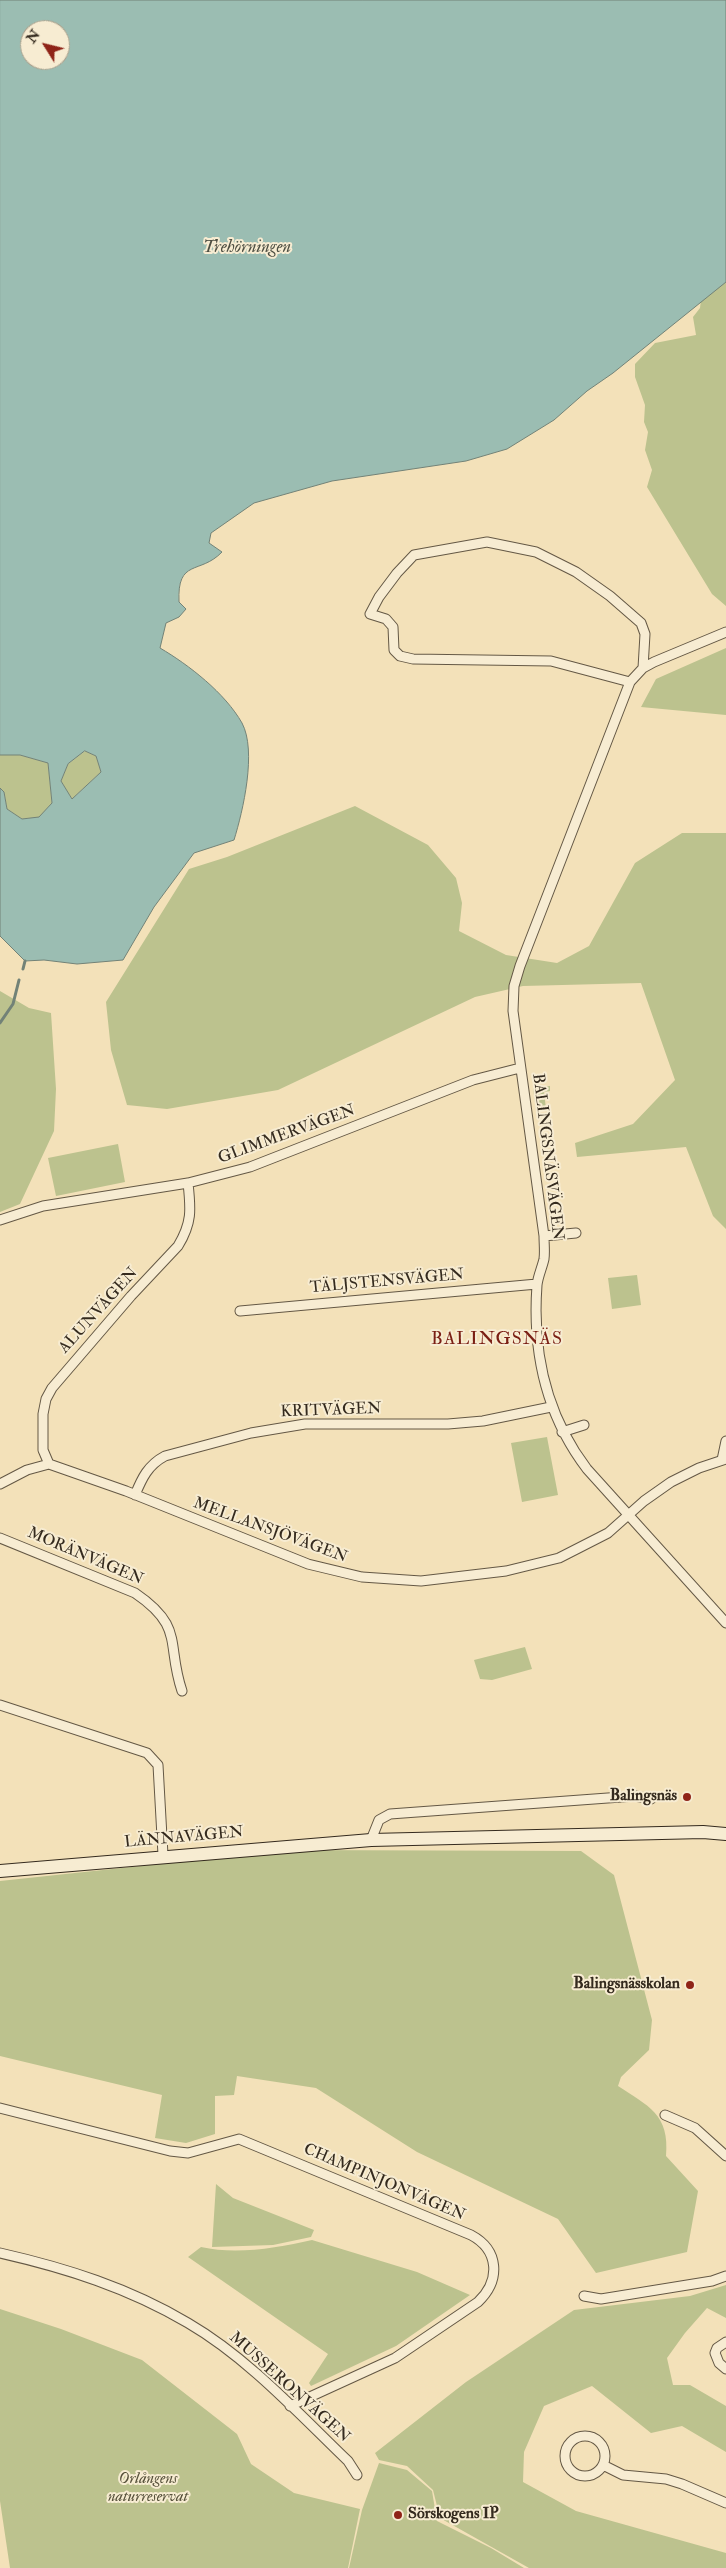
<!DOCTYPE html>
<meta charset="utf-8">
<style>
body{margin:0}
#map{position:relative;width:726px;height:2568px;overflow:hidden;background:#f3e1b9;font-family:"IM FELL Double Pica",serif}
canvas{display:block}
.north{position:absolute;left:20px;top:20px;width:50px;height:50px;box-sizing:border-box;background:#f7ecd2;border:1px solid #a99e8a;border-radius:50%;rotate:306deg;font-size:14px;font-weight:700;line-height:20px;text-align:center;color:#342a1e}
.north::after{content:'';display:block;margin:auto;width:18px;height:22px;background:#8f2418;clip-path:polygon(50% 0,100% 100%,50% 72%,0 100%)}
</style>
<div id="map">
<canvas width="726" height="2568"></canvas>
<div class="north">N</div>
</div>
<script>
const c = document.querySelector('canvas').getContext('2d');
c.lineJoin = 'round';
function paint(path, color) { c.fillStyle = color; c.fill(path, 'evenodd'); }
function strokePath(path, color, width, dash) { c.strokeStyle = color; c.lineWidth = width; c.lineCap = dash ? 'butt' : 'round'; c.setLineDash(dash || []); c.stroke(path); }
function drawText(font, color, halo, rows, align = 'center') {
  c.font = font + ' "IM FELL Double Pica",serif'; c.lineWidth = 4; c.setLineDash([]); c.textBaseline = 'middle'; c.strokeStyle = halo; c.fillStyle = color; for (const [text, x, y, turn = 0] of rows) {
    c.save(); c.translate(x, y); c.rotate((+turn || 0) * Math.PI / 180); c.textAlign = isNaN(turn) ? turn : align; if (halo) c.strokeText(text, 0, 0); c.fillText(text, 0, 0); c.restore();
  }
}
paint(new Path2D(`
 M726,280V606L712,594L647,487L652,470L645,450L648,432L644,422L645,405L635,377V364L655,343L696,335L693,317L700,308L701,300Z
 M726,648V715L641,707L656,679Z
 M85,751L96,756L101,772L72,799L61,781L68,764Z
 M0,755H20L48,763L52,803L39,818L22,819L7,809L4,792L0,788Z
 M355,806L428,845L456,878L462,903L459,931L506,955L557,963L589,946L635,863L682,833H726V1229L713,1216L686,1147L577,1157L575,1143L633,1124L675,1080L641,983L523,986L475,997L278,1090L167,1109L127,1105L111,1050L106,1002L189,869L227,857Z
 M0,991L29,1008L51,1013L56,1089L54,1131L20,1204L0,1212Z
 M550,1086V1091L544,1092L546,1109L536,1110L533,1088Z
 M118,1144L125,1182L56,1196L48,1158Z
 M637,1275L641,1305L612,1309L608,1278Z
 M547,1437L558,1495L522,1502L511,1443Z
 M525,1647L532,1669L492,1680L480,1679L474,1660Z
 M290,1850L581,1851L614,1875L652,2020L649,2050L621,2077L618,2086C648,2106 670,2114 666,2156L698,2191L687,2252L596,2273L558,2219L417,2152L316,2088L237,2076L234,2095L215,2096V2134L186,2143L155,2138L162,2095L0,2056V1881Z
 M216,2184L233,2198L314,2230L311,2237L273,2245L212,2247Z
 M312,2240L417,2272L470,2295L396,2346L311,2386L309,2383L328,2354L188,2257L201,2247C236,2255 277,2248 312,2240Z
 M726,2285V2318L707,2308L685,2333L667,2358L673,2385H690L726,2406V2452L682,2426L651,2433L592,2386L544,2406L524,2452L523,2482L576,2511L726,2553V2568H529L440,2518L433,2490L407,2466L379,2460L375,2453L466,2382L574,2310L690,2296Z
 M0,2309L61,2329L142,2360L237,2434L251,2464L294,2493L360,2509L348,2568H10L0,2501Z
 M379,2463L407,2470L432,2491L437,2521L491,2548L524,2568H349L362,2510Z`), '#bcc28e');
const water = new Path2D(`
 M0,0H726V282L613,373L587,391L554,420L507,449L466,461L332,481L254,503L211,533L209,543L222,552C200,575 177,558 179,602L186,609L179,617L166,623L160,648C189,665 225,693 242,723C257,751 243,811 234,840L194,853L154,907L123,960L77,964L44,960L25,961L0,936V788L4,792L7,809L22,819L39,817L52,803L48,763L20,755H0ZM30,30H60V60H30ZM85,751L96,756L101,772L72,799L61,781L68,764Z`);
paint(water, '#9bbdb2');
strokePath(water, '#728277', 1);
strokePath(new Path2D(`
 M23,969L25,961
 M0,1023L13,1004L19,980`), '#728277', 3);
const minor = new Path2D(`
 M726,632L654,662L643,668L630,682L520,966L514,986L513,1011L544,1236C544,1244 545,1252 544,1259C542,1268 538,1276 537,1285C532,1353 546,1415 587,1469L726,1623
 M630,682L551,661L413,659L400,656L394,650L393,627L386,619L370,614L379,597L397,573L414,555L487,542L536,552L576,572L610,596L641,623L645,634L643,668
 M0,1220L43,1206L188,1183L250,1167L473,1080L520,1068
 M544,1236L576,1233
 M240,1311L537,1284
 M562,1432L584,1425
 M722,1460L726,1441
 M49,1464L43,1450V1414L46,1399L52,1388L131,1296L178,1246C192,1223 191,1210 188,1183
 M0,1484L27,1470L49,1464L126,1491L308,1564L362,1577L421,1581L506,1571L559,1558L608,1533L644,1501L671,1482L699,1468L726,1459
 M135,1495C142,1478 148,1465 165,1456L251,1433L305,1424H448L483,1421L551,1407
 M0,1538L135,1593C185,1627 166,1644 182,1691
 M0,1705L147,1753L158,1765L163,1855
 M371,1840L379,1820L390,1814L635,1796L651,1799
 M0,2108L170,2151L188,2153L239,2139L471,2235C499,2250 501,2280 478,2302L395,2358L290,2406
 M665,2115L695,2128L726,2156
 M0,2253C66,2268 129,2288 188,2323C248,2358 298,2413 348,2461L357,2475
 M584,2296L601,2299L712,2281L726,2276
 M726,2342L717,2348L715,2353L719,2363L726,2369
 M565 2456a20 20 0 1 1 40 0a20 20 0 1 1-40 0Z
 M603,2465L623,2475L666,2479L682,2484L726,2503`);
const secondary = new Path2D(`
 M0,1871L371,1840L703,1832L726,1834`);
strokePath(minor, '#645845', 11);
strokePath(secondary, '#342a1e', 14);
strokePath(minor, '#f7ecd2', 9);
strokePath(secondary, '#f7ecd2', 12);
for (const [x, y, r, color] of [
 [687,1797,5,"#8f2418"],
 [690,1985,5,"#8f2418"],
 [398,2515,5,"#8f2418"]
]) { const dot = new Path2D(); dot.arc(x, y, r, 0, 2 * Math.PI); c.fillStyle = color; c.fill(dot); strokePath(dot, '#f7ecd2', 2); }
drawText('16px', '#342a1e', '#f7ecd2', [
 ["GLIMMERVÄGEN",287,1135,-20],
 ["BALINGSNÄSVÄGEN",547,1157,83],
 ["TÄLJSTENSVÄGEN",387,1282,-5],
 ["ALUNVÄGEN",99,1311,-48],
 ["KRITVÄGEN",331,1411,-2],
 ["MELLANSJÖVÄGEN",270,1531,20],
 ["MORÄNVÄGEN",85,1557,23],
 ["LÄNNAVÄGEN",184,1838,-5],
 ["CHAMPINJONVÄGEN",384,2183,23],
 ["MUSSERONVÄGEN",289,2388,42]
]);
drawText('bold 16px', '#342a1e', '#f7ecd2', [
 ["Balingsnäs",677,1797],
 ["Balingsnässkolan",680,1985],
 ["Sörskogens IP",408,2515,"left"]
], 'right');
drawText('italic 16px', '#56503a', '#f7ecd2', [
 ["Orlångens",148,2480],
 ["naturreservat",148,2498]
]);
drawText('italic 18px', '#4e4f43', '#f7ecd2', [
 ["Trehörningen",247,248]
]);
c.letterSpacing = '1px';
drawText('18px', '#7a1f14', '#f7ecd2', [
 ["BALINGSNÄS",497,1340]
]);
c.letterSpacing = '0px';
</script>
